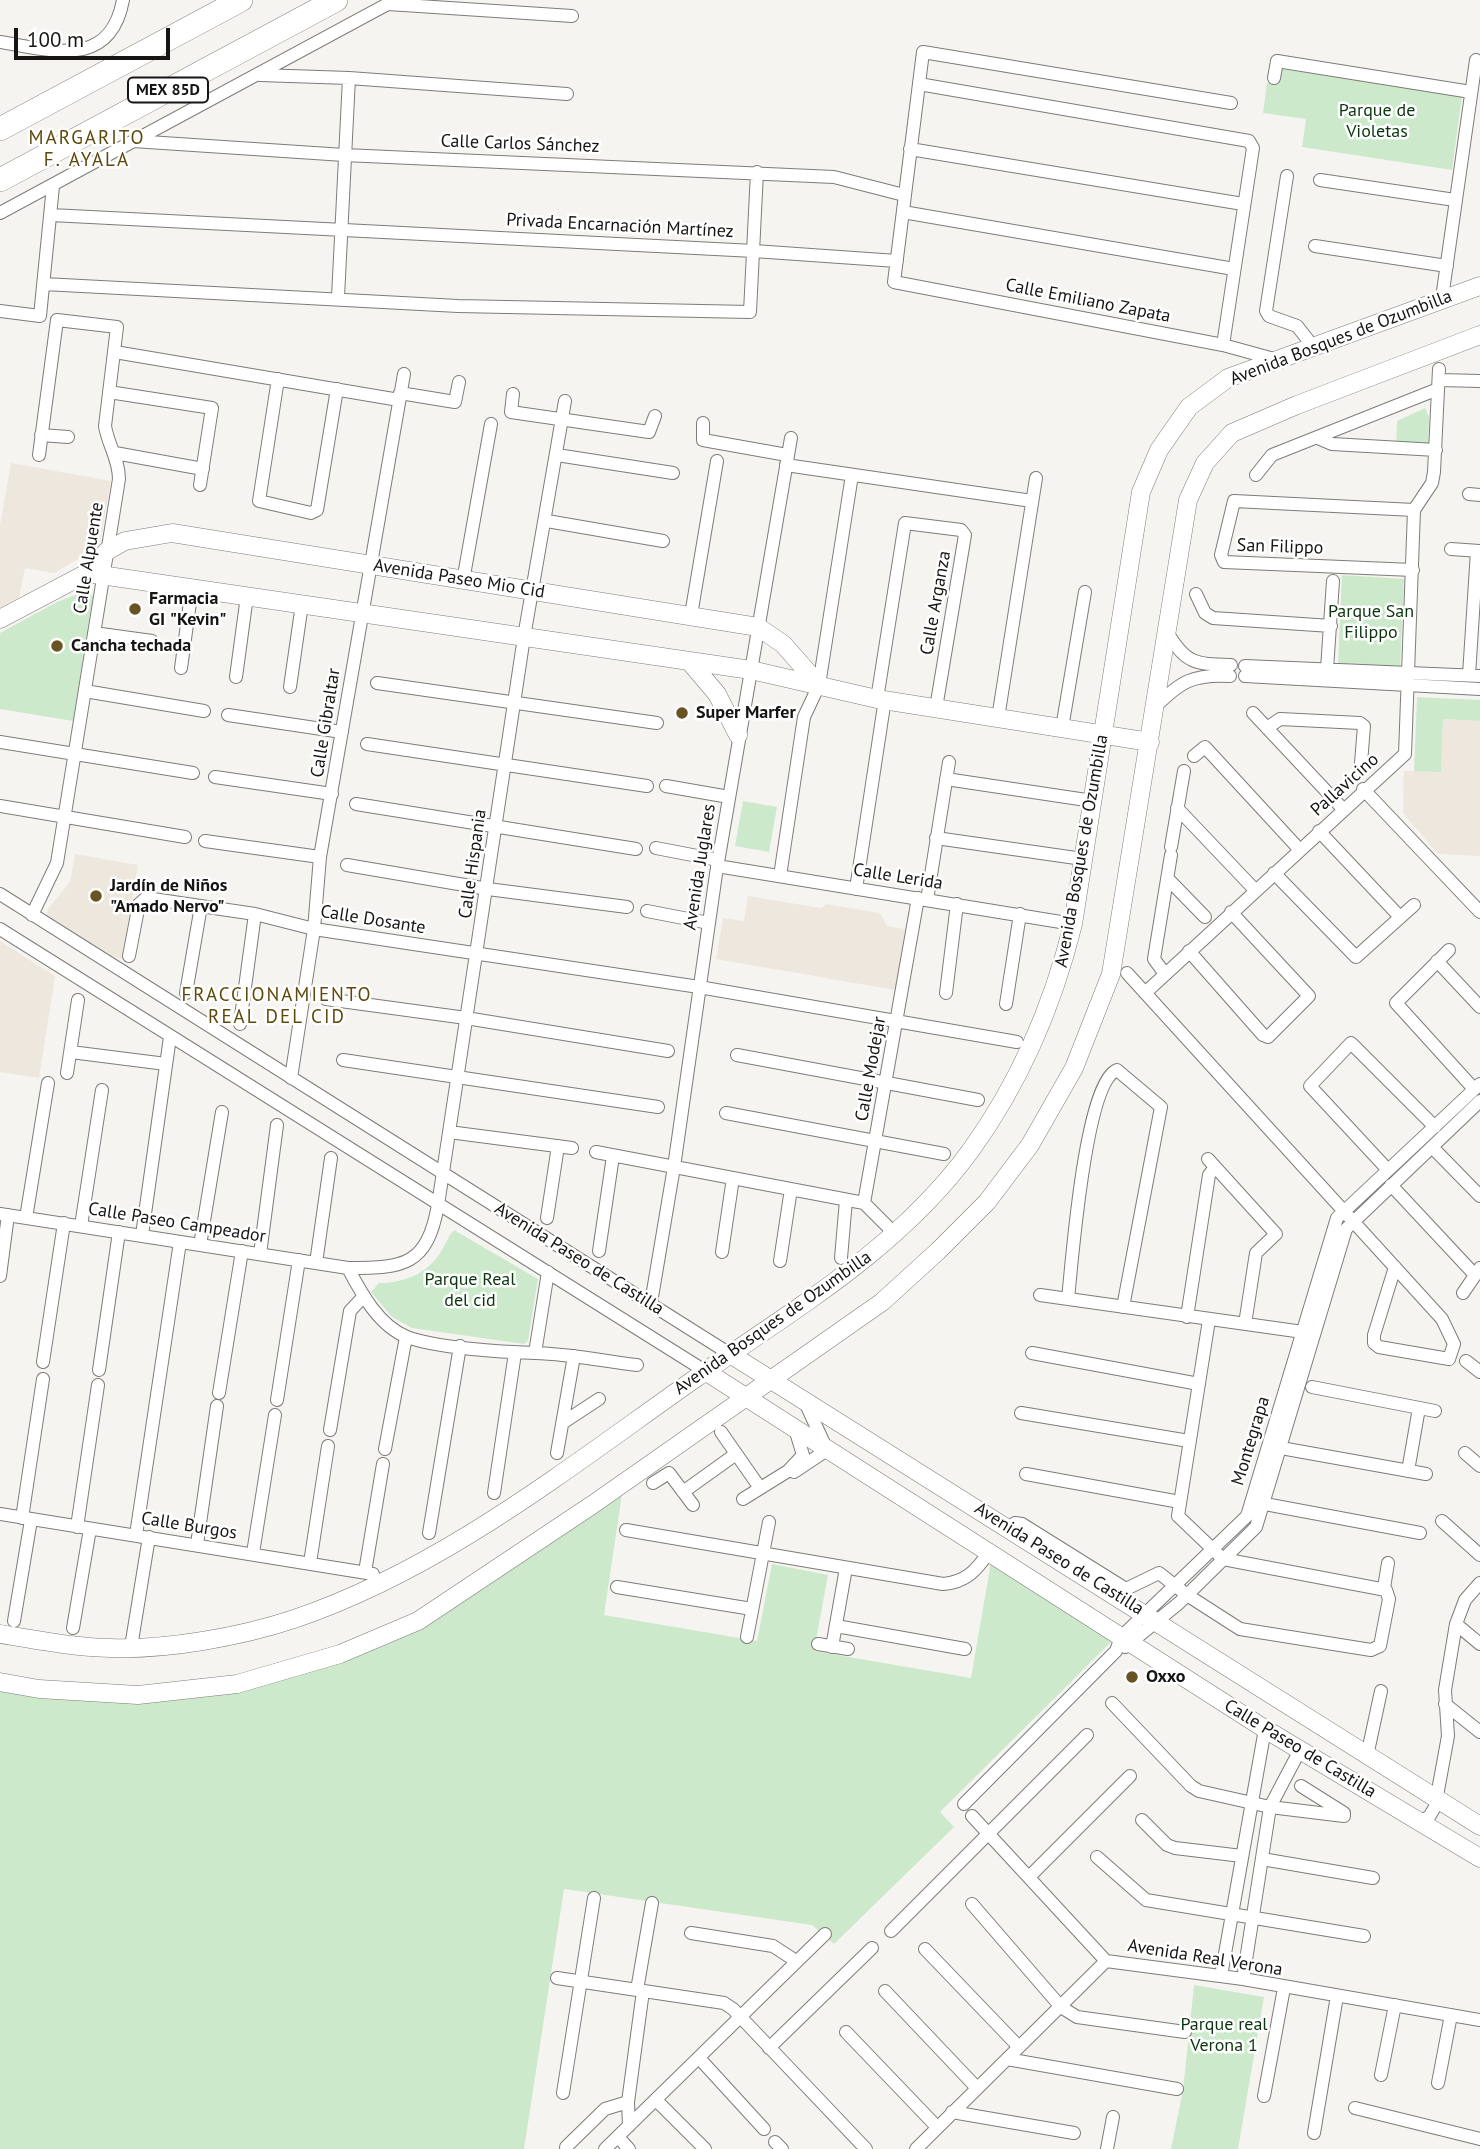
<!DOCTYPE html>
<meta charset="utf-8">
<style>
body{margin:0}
#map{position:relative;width:1480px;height:2149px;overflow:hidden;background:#f6f4f0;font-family:"PT Sans",sans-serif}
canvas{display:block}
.scale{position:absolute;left:14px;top:28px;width:156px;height:32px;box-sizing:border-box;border:4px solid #161514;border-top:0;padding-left:9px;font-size:21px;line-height:24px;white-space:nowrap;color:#161514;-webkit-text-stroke:5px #fff;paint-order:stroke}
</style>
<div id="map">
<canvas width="1480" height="2149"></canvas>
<div class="scale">100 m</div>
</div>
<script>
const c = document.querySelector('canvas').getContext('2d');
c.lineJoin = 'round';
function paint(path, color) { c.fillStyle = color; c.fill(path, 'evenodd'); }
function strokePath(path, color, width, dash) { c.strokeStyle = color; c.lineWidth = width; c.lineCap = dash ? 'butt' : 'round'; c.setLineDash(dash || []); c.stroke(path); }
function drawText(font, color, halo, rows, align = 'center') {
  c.font = font + ' "PT Sans",sans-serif'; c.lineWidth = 5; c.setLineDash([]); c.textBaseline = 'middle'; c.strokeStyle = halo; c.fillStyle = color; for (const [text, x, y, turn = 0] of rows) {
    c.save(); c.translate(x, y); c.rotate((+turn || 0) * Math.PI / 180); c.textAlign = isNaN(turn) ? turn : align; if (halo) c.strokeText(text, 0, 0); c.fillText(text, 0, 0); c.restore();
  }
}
paint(new Path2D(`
 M11,463L111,481L99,547L54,573L25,568L19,598L0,608V525Z
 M1443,719L1480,721V856L1438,854L1403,813L1404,771H1441Z
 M75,854L138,865L122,959L114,957L47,915L48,909L70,882Z
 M748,896L821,908L826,904L880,913L887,926L905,929L895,990L716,959L723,918L744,921Z
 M0,941L55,976L39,1078L0,1072Z`), '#eee7dd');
paint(new Path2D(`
 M1281,69L1462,96L1452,170L1302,147L1306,119L1263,113L1267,83L1278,84Z
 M1425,408L1429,417L1428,447L1396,445L1397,421Z
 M1342,575L1404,579L1400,669L1338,665Z
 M85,591L93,596L73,721L0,709V633L57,602Z
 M1417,697L1480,700V721L1443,719L1441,772L1414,771Z
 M743,801L777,807L769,852L735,846Z
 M454,1230L538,1279L528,1341L524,1344L412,1328L392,1317L371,1292L379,1283C405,1283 429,1273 442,1250C447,1242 448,1236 454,1230Z
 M622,1494L604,1615L757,1641L772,1564L828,1575L814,1651L971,1678L991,1562L1113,1640L940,1812L954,1827L834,1944L812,1925L564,1889L524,2149H0V1687L166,1698L357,1655Z
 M1194,1985L1264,1997L1238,2149H1171L1183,2090Z`), '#cde9cc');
const street = new Path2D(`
 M388,4L572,16
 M0,42C51,50 110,70 123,0
 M260,75L349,78L567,94
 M1274,78L1277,61L1471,92
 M919,84L1249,141L1253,148L1223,345
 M1231,103L923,52L894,282L1223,345L1274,359
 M133,141L344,155L834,177L904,195
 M910,149L1243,204
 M1287,176L1266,311L1269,316L1297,326L1312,345
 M1320,180L1455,200
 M903,212L1234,269
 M0,213L395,0
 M51,215L754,251L897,261
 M1315,246L1447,266
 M44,284L458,306L750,312L757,172
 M338,297L349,78
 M1442,298L1476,60
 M0,311L40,316L53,186
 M115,352L399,400
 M278,379L259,501L311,513L317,510L337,389
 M1439,380L1480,381
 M109,392L212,408L200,485
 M400,393L455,402L459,382
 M513,394L511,412L649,432L655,416
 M703,423V440L787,455
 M41,435L68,437
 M1318,438L1332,444L1436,450
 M115,453L203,469
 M557,455L673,473
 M786,465L1032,501
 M1256,475L1272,455L1438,389
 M1469,494L1480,495
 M547,521L663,541
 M1451,549L1480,551
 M1413,570L1224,562L1221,555L1234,501L1414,510
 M463,581L491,424
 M1196,594L1205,613L1213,618L1331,626
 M691,615L717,461
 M1167,632C1186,664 1195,664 1231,665
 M94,633L152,641
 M1245,666L1480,676
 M181,668L192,588
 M1327,669L1333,581
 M1469,675L1477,551
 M1245,676L1480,689
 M236,677L247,596
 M377,683L657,723
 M290,687L302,604
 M85,691L204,711
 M877,699L905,523L961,530L965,535L936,708
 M1156,706C1181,681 1194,674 1230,676
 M1253,713L1343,809
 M228,715L342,732
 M998,718L1036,478
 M1062,728L1085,592
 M1267,728L1280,719L1360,723L1364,726L1361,763
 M0,742L193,773
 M367,744L647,786
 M1194,756L1205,747L1299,849
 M215,777L332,794
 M946,779L1093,801
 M666,786L729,797
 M1363,789L1480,912
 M356,804L636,849
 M0,806L185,837
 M1177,808L1255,890
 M1319,831L1400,917
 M936,838L1083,859
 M205,841L320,857
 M1171,847L1184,771
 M656,848L718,860
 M347,865L488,889L627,907
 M717,866L1073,924
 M1274,873L1356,957L1414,905
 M780,876L804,717L819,685L852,475
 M1167,878L1205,917
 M856,889L885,699
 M0,894L730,1354
 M927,900L949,762
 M647,911L709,923
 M32,915L57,863L119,479C119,459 108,445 105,426L117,327L57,320L39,455
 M0,929L705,1371
 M1449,950L1396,1003L1474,1089
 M1189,951L1263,1035L1268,1037L1309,996L1231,912
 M129,956L139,904L146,898L255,914L314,929L699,987L1017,1042
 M1437,961L1480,1007
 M1127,973L1442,1319L1454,1344L1449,1359L1379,1347L1374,1343V1335L1395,1267
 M1165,974L1154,959L1171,855
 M186,993L201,906
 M946,993L957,904
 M1145,993L1405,754L1414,510L1432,483L1434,472L1439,369
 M326,999L466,1018L668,1051
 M1006,1004L1020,914
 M240,1024L255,914
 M71,1052L166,1064
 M737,1055L978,1100
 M343,1060L658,1107
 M67,1073L78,1000
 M291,1078L314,929L320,857L404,374
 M726,1113L944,1154
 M449,1132L572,1148
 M1432,1147L1480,1196
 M596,1152L864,1203
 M1208,1159L1276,1234L1256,1253L1245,1324
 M1388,1170L1310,1086L1351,1043L1435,1127
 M1391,1185L1475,1275
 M864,1203L918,898
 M864,1203L894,1233
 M0,1214L348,1268C404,1268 427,1266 438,1205L524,637L565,401
 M26,1218L48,1083
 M547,1218L558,1146
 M81,1226L102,1090
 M142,1235L170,1037
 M200,1245L222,1112
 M599,1251L613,1156
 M722,1252L733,1178
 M260,1254L277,1125
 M841,1258L846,1200
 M780,1261L791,1189
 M316,1263L331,1158
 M348,1268C361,1293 379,1326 407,1337C436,1348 503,1352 535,1353C570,1354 604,1361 637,1365
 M0,1276L8,1215
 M1463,1293L1480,1268
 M1040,1295L1310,1333
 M1068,1299C1072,1261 1085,1083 1117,1070L1161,1107L1123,1307
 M651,1303L674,1167L716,874L791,438
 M1187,1317L1209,1175L1215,1167
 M535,1353L548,1272
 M1032,1353L1199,1384
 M1466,1361L1480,1372
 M43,1362L64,1223
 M99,1370L119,1232
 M1312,1387L1435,1411
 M219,1393L242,1251
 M277,1400L299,1260
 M1021,1413L1189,1441
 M564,1422L599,1399
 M330,1430L350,1311L364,1296
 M721,1432L760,1488
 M1281,1448L1426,1474
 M385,1449L406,1337
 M557,1453L574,1356
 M1465,1453L1480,1466
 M1408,1471L1419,1408
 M794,1472L827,1450L805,1402
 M1026,1474L1180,1502
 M653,1483L669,1473L693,1505
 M683,1492L736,1454
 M494,1493L515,1353
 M743,1499L788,1471L803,1455L795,1429
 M1265,1504L1420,1533
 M0,1514L373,1574
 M22,1518L43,1379
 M1442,1521L1480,1555
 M77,1527L98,1385
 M1009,1527L1015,1523L1022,1524L1126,1589L1159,1573L1187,1595L1240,1629L1371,1650L1380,1646L1389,1599L1386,1590L1223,1559L1178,1516L1209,1320
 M626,1530L943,1584C966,1582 976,1571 989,1552
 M429,1533L460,1346
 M136,1535L180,1242
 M197,1544L217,1406
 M253,1553L275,1415
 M310,1563L328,1446
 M365,1572L383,1464
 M617,1587L752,1609
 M1384,1588L1388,1563
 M14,1621L31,1520
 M1456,1624L1480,1644
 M836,1626L965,1649
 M73,1628L90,1529
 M747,1637L769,1522
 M818,1644L848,1649
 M131,1647L149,1537
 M832,1647L846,1568
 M1125,1647L1179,1603L1256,1527L1346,1229L1480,1101
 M1112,1703L1191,1786L1199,1791L1270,1807L1344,1816
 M1445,1704L1480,1732
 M1367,1756L1381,1691
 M1301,1786L1344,1813V1816
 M964,1804L1116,1651L1121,1637L1247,1516L1337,1218L1480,1084
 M972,1816L1106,1961
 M1142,1820L1167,1845L1175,1848L1242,1856
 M1420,1821L1429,1817L1435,1807L1448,1736L1445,1690L1456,1624L1465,1600L1480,1583
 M1097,1857L1146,1900L1364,1936
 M1262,1859L1373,1878
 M1030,1876L1130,1776
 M972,1904L1061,2007L1077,2017L1185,2032
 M891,1931L1087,1735
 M691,1933L773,1946L796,1961
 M925,1949L1019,2047
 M1106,1961L1243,1979L1480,2020
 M1221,1976L1265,1729
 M557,1978L724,2003L733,2009L866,2149
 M1243,1979L1270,1807L1300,1750
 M637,1990L652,1903
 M885,1991L977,2088
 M846,2032L937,2127
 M769,2048L872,1948
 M699,2058L764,2129
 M1007,2059L1177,2089
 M1381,2075L1395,2005
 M1438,2083L1451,2015
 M563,2093L594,1898
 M1264,2096L1284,1988
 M656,2100L705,2149
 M1355,2108L1480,2139
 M952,2112L1074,2133
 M629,2126L628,2102L643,1991
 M1314,2133L1337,1996
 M618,2137L629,2149
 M775,2142L782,2149
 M566,2147L605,2109L628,2102
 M605,2149L825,1934
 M916,2149L1106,1961
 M1107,2149L1113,2117`);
const secondary = new Path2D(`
 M87,573L751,670L877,699L1150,742
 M0,619L87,573L107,551L125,541L172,533L758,627L783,644L819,685
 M689,661L717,694L738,735
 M730,1354L1480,1826
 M705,1371L1265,1729L1480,1858
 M0,1634C36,1640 73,1647 110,1648C166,1650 240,1637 294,1619C442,1569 569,1467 696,1378C794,1309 899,1249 971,1150C1020,1082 1053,1005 1073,924L1141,492L1159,450L1189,407L1228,378L1480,286
 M0,1682L39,1689L138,1695L237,1684L340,1654L418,1621L592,1505L882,1302L938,1251L987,1202L1030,1145L1074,1068L1111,974L1188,500L1205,463L1232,433L1297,405L1480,335`);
const highway = new Path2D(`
 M0,129L241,0
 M0,180L336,0`);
strokePath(street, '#7e7c79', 14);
strokePath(secondary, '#7e7c79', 19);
strokePath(highway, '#7e7c79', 24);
strokePath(street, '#fff', 12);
strokePath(secondary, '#fff', 18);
strokePath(highway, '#fff', 23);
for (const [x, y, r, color] of [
 [135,609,7,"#685423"],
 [57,646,7,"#685423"],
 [682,713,7,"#685423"],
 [96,896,7,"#685423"],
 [1132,1677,7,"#685423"]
]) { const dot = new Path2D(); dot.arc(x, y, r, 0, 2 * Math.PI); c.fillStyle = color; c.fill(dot); strokePath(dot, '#fff', 2.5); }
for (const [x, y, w] of [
 [168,90,80]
]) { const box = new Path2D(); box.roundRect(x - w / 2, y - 12.5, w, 25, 5); c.fillStyle = '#fff'; c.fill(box); strokePath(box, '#161514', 2); }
drawText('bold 16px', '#161514', null, [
 ["MEX 85D",168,90]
]);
drawText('18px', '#0a350e', '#fff', [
 ["Parque de",1377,111],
 ["Violetas",1377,132],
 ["Parque San",1371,612],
 ["Filippo",1371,633],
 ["Parque Real",470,1280],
 ["del cid",470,1301],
 ["Parque real",1224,2025],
 ["Verona 1",1224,2046]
]);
drawText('18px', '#161514', '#fff', [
 ["Calle Carlos Sánchez",520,144,2],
 ["Privada Encarnación Martínez",620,226,3],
 ["Calle Emiliano Zapata",1088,301,11],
 ["Avenida Bosques de Ozumbilla",1341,338,-21],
 ["San Filippo",1280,547,2],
 ["Calle Alpuente",89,558,-81],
 ["Avenida Paseo Mio Cid",459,579,9],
 ["Calle Arganza",936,603,-80],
 ["Calle Gibraltar",326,723,-81],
 ["Pallavicino",1345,785,-42],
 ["Avenida Bosques de Ozumbilla",1082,851,-80],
 ["Calle Hispania",473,864,-82],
 ["Avenida Juglares",700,867,-81],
 ["Calle Lerida",898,877,9],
 ["Calle Dosante",373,920,9],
 ["Calle Modejar",871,1069,-80],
 ["Calle Paseo Campeador",177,1223,9],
 ["Avenida Paseo de Castilla",579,1259,32],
 ["Avenida Bosques de Ozumbilla",773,1323,-35],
 ["Montegrapa",1251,1441,-73],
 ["Calle Burgos",189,1526,9],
 ["Avenida Paseo de Castilla",1059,1559,32],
 ["Calle Paseo de Castilla",1300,1749,31],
 ["Avenida Real Verona",1205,1958,9]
]);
drawText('bold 18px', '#161514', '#fff', [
 ["Farmacia",149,599],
 ["GI \"Kevin\"",149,620],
 ["Cancha techada",71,646],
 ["Super Marfer",696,713],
 ["Jardín de Niños",110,886],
 ["\"Amado Nervo\"",110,907],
 ["Oxxo",1146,1677]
], 'left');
c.letterSpacing = '2px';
drawText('19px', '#5e490a', '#fff', [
 ["MARGARITO",87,139],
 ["F. AYALA",87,161],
 ["FRACCIONAMIENTO",277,996],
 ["REAL DEL CID",277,1018]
]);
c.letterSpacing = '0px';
</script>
